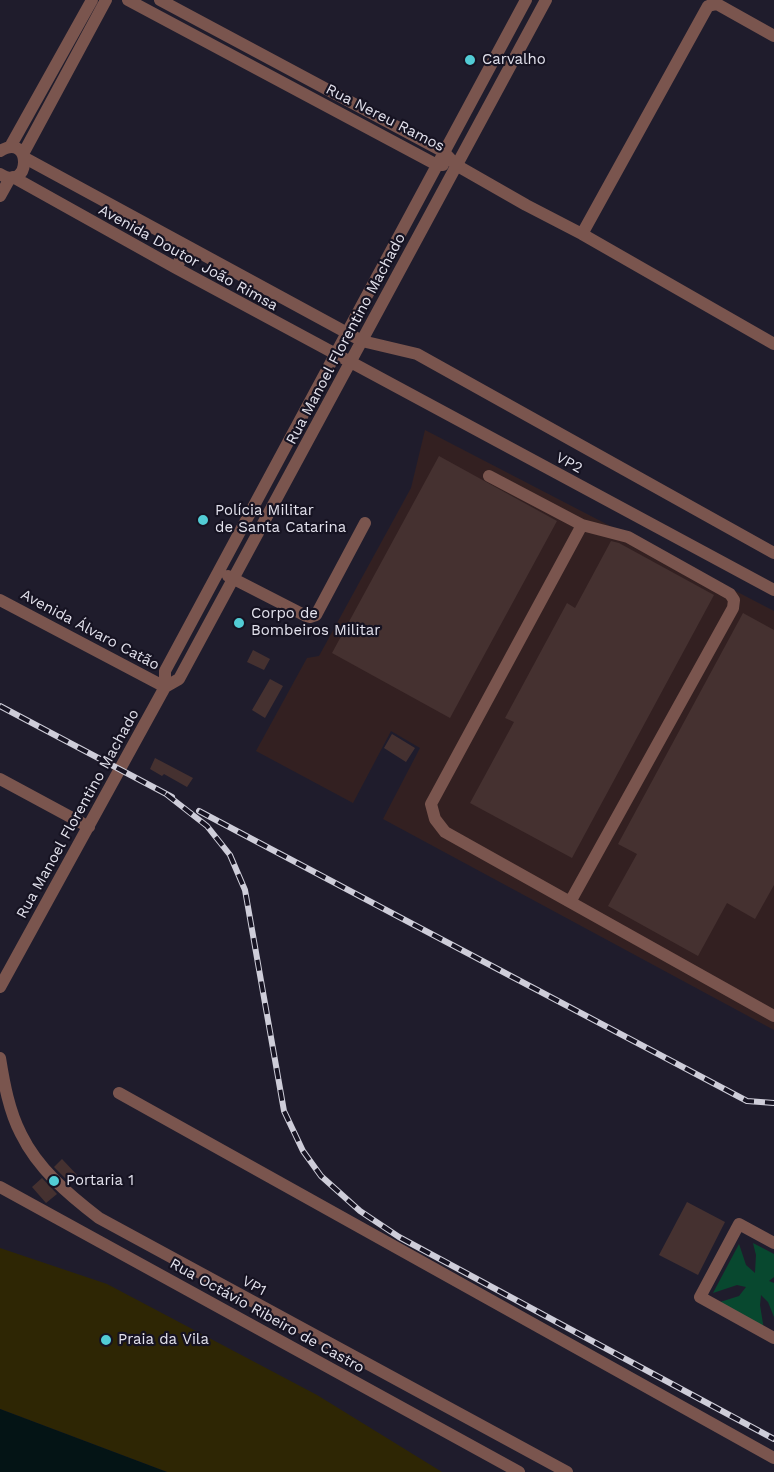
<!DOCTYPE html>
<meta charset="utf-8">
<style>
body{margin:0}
canvas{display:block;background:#1f1c2c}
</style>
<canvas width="774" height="1472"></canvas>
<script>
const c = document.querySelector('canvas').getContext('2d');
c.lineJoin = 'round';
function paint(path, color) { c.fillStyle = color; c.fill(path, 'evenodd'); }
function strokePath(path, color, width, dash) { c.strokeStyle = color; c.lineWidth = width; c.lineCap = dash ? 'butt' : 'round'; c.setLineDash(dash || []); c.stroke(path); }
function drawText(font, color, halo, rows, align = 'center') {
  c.font = font + ' "Work Sans",sans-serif'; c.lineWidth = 4.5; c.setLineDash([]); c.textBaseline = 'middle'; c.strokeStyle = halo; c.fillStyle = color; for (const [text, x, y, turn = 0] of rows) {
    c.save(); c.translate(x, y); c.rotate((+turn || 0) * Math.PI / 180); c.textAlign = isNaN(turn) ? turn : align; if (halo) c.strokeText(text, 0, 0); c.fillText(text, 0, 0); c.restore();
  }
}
paint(new Path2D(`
 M425,430L774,611V1030L383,819L420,748L391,731L353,803L256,751L307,658L319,656L411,488Z`), '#332021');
paint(new Path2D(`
 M753,1243L774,1254V1277L769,1281L774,1283V1317L768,1302L761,1295L760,1305L764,1330L717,1303L739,1296L746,1287L737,1285L713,1293L739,1244L746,1265L755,1273L756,1255Z`), '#08482f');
paint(new Path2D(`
 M0,1248L107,1284L317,1395L442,1472H167L0,1409Z`), '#2e2604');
paint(new Path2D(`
 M0,1409L167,1472H0Z`), '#041415');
paint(new Path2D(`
 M439,456L557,521L450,718L332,653Z
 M611,541L619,543L714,595L572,858L470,803L514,722L505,718L567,603L575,608Z
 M743,613L774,630V885L755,919L727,903L698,956L608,906L637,854L618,844Z
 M253,650L270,659L264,670L247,662Z
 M270,679L283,686L265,718L252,710Z
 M392,734L415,748L406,762L384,748Z
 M155,758L193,778L187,787L164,774L162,776L150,769Z
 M62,1159L77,1175L69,1182L54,1167Z
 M42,1178L57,1194L46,1203L32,1187Z
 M687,1202L725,1222L698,1275L659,1255Z`), '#453130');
strokePath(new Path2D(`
 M128,0L437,165H443
 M160,0L444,152L456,165L526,205L582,234L774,344
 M10,147L92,0
 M0,151C33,131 31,194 0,174
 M23,154L106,0
 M25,158L362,341L417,354L774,553
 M13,177L176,268L774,590
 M0,196L10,178
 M582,234L708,6L717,4L774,36
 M176,268L187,247
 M489,476L582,525L431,804L435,819L445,832L774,1016
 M228,576L306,616L310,617L316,615L365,523
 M0,600L165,687
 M165,687L179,679L546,0
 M0,779L89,827
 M570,902L733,608L734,600L730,594L628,537L582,525
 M0,987L165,687V671L526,0
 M0,1058C4,1083 9,1111 21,1134C38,1169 69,1195 99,1218L567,1472
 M119,1093L774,1458
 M0,1187L519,1472
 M774,1243L739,1224L700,1297L774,1338`), '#7a554e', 12);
const rail = new Path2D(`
 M0,706L172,797
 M166,794L207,826L230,855L245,890L284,1111L303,1151L321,1176L360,1211L399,1237L774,1439
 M199,811L747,1101L774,1103`);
strokePath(rail, '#cecdd9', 6);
strokePath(rail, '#161322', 4, [11]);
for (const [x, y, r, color] of [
 [470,60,6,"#52ccd5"],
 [203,520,6,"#52ccd5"],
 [239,623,6,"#52ccd5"],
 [54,1181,6,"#52ccd5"],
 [106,1340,6,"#52ccd5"]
]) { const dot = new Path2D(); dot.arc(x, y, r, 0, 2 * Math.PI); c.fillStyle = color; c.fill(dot); strokePath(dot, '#161322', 2); }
drawText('15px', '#e3e2ed', '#161322', [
 ["Carvalho",482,60],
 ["Polícia Militar",215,511],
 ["de Santa Catarina",215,528],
 ["Corpo de",251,614],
 ["Bombeiros Militar",251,631],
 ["Portaria 1",66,1181],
 ["Praia da Vila",118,1340]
], 'left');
drawText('15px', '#e3e2ed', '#161322', [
 ["Rua Nereu Ramos",385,118,27],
 ["Avenida Doutor João Rimsa",188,258,29],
 ["Rua Manoel Florentino Machado",346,339,-62],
 ["VP2",569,463,28],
 ["Avenida Álvaro Catão",90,630,28],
 ["Rua Manoel Florentino Machado",78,814,-61],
 ["VP1",254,1286,28],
 ["Rua Octávio Ribeiro de Castro",267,1316,29]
]);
</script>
